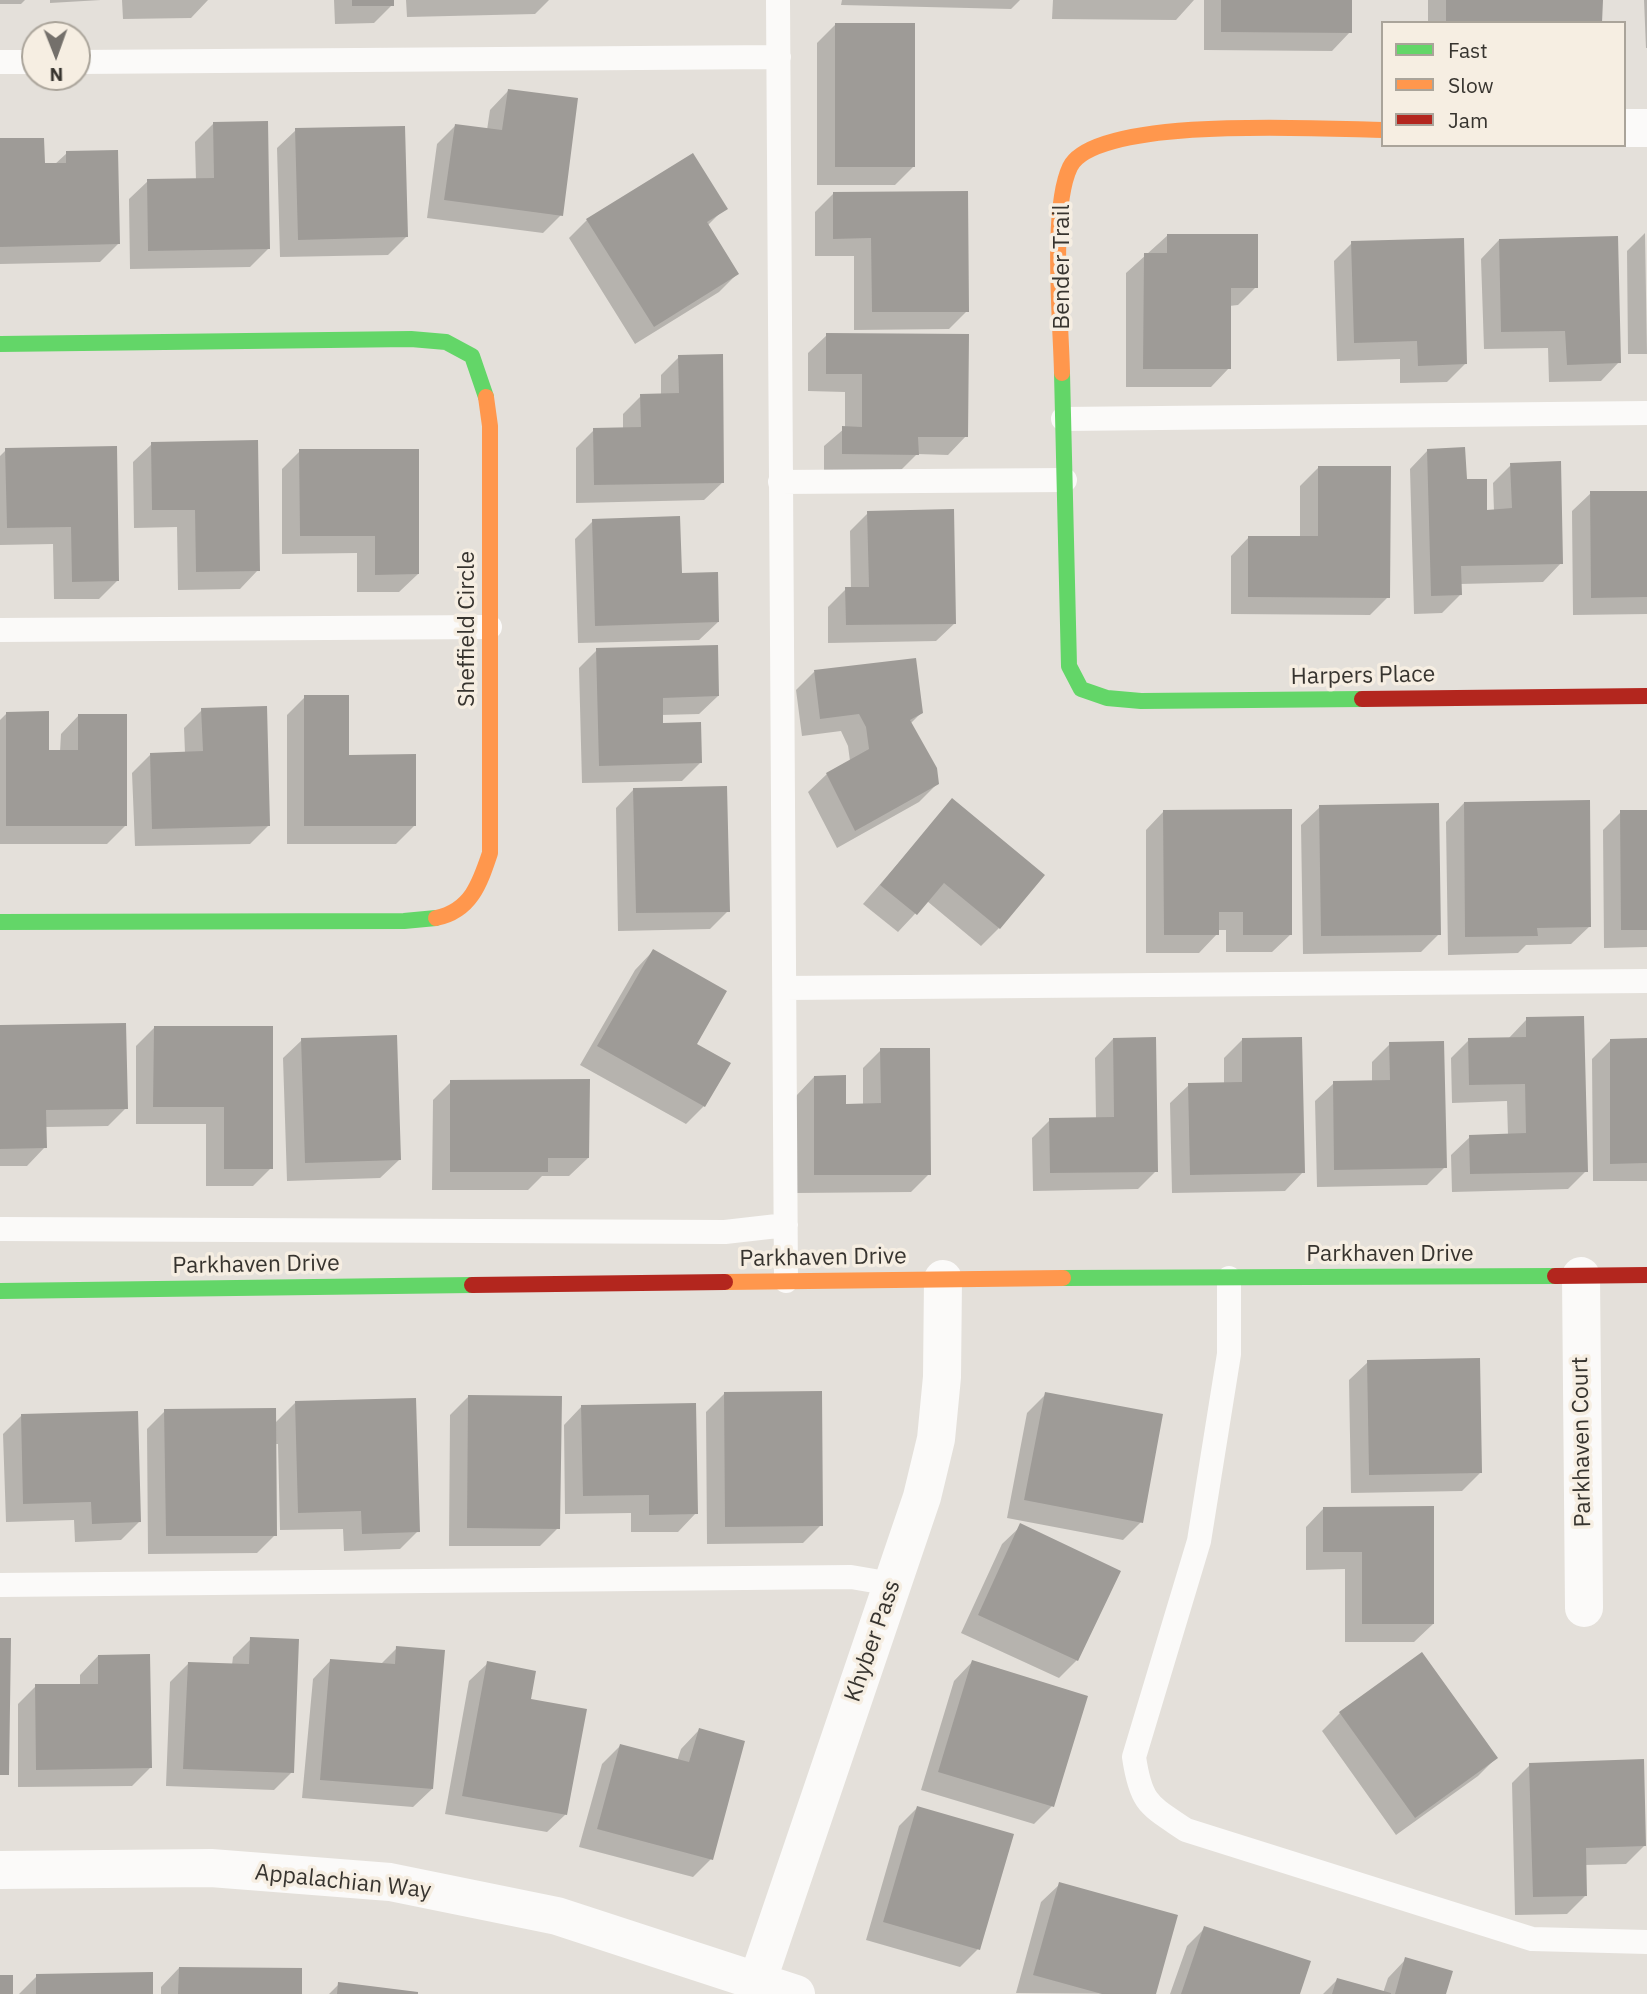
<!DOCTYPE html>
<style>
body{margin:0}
#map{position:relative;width:1647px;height:1994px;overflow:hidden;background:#e4e0da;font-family:"IBM Plex Sans",sans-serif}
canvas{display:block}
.legend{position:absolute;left:1381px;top:21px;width:245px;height:126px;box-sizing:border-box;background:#f6eee2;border:2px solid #aaa49a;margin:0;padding:9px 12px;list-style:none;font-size:21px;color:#37342f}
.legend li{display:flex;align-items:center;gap:14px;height:35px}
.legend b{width:35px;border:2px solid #aaa49a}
.north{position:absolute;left:21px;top:21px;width:70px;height:70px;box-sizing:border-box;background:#f6eee2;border:2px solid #aaa49a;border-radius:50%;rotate:179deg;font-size:19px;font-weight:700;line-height:28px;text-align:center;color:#37342f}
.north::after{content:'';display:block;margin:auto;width:24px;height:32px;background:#74706b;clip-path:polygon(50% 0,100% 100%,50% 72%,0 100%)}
</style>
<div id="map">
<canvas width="1647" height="1994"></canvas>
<ul class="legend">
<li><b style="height:9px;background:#63d668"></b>Fast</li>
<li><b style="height:9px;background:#ff974d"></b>Slow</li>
<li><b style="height:9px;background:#b3261e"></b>Jam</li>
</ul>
<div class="north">N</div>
</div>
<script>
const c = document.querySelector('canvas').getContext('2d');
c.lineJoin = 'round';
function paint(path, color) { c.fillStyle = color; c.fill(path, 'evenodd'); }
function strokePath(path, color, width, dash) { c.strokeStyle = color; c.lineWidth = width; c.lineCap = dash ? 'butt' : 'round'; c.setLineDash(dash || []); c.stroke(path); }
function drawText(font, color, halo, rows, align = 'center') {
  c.font = font + ' "IBM Plex Sans",sans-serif'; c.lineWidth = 7; c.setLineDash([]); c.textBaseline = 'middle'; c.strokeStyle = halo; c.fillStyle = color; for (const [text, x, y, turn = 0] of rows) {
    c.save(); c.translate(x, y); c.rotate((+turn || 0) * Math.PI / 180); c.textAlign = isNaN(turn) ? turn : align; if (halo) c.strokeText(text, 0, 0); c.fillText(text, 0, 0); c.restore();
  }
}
paint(new Path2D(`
 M0,0H25L21,4H0Z
 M50,0H101L50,3Z
 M122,0H208L191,18L123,19Z
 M334,0H392V5L374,23L335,24Z
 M406,0H549L535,14L407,17Z
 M842,0H1020L1011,9L841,5Z
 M1053,0H1194L1176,20L1052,19Z
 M1204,0H1350V32L1332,51L1204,50Z
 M1428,0H1601V23H1428Z
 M1644,0H1647V48H1646Z
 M836,24L913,167L895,185H817V43Z
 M508,91L561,215L543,233L427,218L437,144L455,126L487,130L490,110Z
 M214,123L268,249L250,267L130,269L129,199L148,181L196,180L195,142Z
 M296,130L406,237L388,255L280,257L277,148Z
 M0,140L43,165H54L67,153L118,244L100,262L0,264Z
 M833,194L967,311L949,329L854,330V256H815V212Z
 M725,208L707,226L737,274L719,292L635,344L569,238L587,220Z
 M1645,233L1647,354H1628L1627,251Z
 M1168,235L1256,287L1238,305L1229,306V368L1211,387H1126V273Z
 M1499,240L1619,362L1601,381L1549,382L1548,348L1484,349L1481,259Z
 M1352,243L1465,364L1447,382L1400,383V359L1337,361L1334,261Z
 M827,335L966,436L948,455L917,454L899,472H824V446L845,428V392L808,391V353Z
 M679,357L723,482L704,500L576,503V448L594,430L623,429V414L641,396L661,395V375Z
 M152,444L258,570L240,589L178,590L177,527L134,528L133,462Z
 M6,450L118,580L99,599H54L53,544L0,545V456Z
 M1428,450L1465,481L1485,511H1494L1493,483L1511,465L1561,563L1543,582L1460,584L1461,594L1442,613L1414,614L1410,469Z
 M300,451L418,574L399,592H357V553L282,554V469Z
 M1319,467L1388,597L1370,615L1231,614V556L1249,537L1300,538V486Z
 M1591,493H1647V614L1573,615L1572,511Z
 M868,513L955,623L936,641L828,643V607L846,589H851L850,531Z
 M593,521L681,574L718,622L699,640L578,643L575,539Z
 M597,650L718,696L699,714L661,715L662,724L700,763L682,781L582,783L579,668Z
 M814,672L921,713L910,724L937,784L919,802L837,848L808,792L827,774L850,761L848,746L841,731L802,736L796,690Z
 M305,697L347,756L415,825L396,844H287V715Z
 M202,710L269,825L250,844L135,846L132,773L151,754L185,753L184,728Z
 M7,713L47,752H60L61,734L79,715L125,826L107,844H0V720Z
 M634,789L728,911L710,929L618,931L616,808Z
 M952,801L999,928L981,946L927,901L898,932L863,904Z
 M1464,803L1590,926L1571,944L1526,945L1518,953L1448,955L1446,822Z
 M1320,807L1439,934L1421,952L1303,954L1301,825Z
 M1164,811L1291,934L1272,952H1226V930H1217V934L1199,953H1146V830Z
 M1647,811V947L1604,948L1603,830L1621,812Z
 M653,951L695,1044L704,1106L686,1124L580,1065L635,970Z
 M1527,1019L1586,1171L1568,1189L1452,1192L1451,1155L1470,1137L1508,1135L1507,1101L1452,1103L1451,1058L1469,1040L1508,1039Z
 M0,1027L126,1108L108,1126L45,1127V1147L27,1166H0Z
 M154,1028H272L271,1168L253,1186H206V1124H136V1046Z
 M1113,1039L1156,1171L1138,1189L1033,1191L1032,1138L1050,1120L1096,1119L1095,1058Z
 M302,1040L399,1160L380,1178L287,1181L283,1058Z
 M1242,1040L1303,1172L1285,1191L1172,1193L1170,1103L1189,1085L1224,1084V1058Z
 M1611,1040H1647V1181H1593L1592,1059Z
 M1390,1044L1445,1167L1427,1185L1317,1187L1315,1101L1334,1083L1372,1082V1062Z
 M881,1050L929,1174L911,1192L797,1193L796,1096L814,1077L845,1105H863V1068Z
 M451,1082L588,1158L569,1176H542L528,1190H432L433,1100Z
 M1368,1362L1480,1473L1462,1491L1351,1493L1349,1380Z
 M724,1394L821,1525L803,1543L707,1544L706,1412Z
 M1046,1394L1141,1522L1123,1540L1007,1518L1027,1413Z
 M468,1397L558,1528L540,1546H449L450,1415Z
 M295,1403L418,1531L400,1549L344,1551L343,1529L280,1530L278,1444H275V1535L257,1553L148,1554L147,1429L165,1411L274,1424Z
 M582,1406L696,1513L678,1532H631V1513L565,1514L564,1425Z
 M21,1416L139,1522L121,1540L75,1542L74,1520L6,1522L3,1434Z
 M1324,1508L1433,1624L1414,1642H1345V1569L1306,1570V1527Z
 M1021,1526L1077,1660L1059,1678L961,1633L1002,1544Z
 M251,1639L292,1772L274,1790L166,1786L170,1682L188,1664L232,1665L233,1657Z
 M397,1648L432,1789L413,1807L302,1798L313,1679L331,1660L381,1664Z
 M98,1656L150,1768L132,1786L18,1787V1704L36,1686H80V1675Z
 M972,1662L1052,1806L1034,1824L921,1790L954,1681Z
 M488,1663L529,1700L566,1814L547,1832L445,1814L469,1681Z
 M1340,1713L1496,1758L1478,1776L1396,1835L1322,1731Z
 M699,1730L711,1859L693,1877L579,1847L602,1764L620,1746L677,1761L681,1749Z
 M1530,1765L1644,1846L1626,1864L1584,1865L1585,1896L1567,1914L1515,1915L1512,1783Z
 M917,1808L978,1949L960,1967L866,1940L899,1826Z
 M1060,1884L1154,1994L1016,1993L1041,1902Z
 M1205,1928L1299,1994H1170L1187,1946Z
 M1406,1959L1444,1994H1323L1337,1980L1383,1993L1388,1978Z
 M179,1968L300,1994H161V1987Z
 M37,1976L152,1994H19Z
 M339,1984L418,1994H329Z`), '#0003');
paint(new Path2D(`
 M352,0H394V6H352Z
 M1221,0H1352V33L1221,32Z
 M1446,0H1603L1602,23H1446Z
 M835,23H915V167H835Z
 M508,89L578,98L563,216L444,200L455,124L502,130Z
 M268,121L270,249L148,251L147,179L214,178L213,122Z
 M405,126L408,237L298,240L295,128Z
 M0,138H44L45,163H66V151L118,150L120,244L0,247Z
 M693,153L728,209L707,222L739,274L654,327L586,219Z
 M968,191L969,312H872L871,238L833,239V192Z
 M1167,234H1258V288H1231V369H1143L1144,253H1167Z
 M1618,236L1621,363L1567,365L1565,331L1501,332L1499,239Z
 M1464,238L1467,364L1418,366L1417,341L1354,343L1351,241Z
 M826,333L969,334L968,437H918L919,455L842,454V426L862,427V374H826Z
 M723,354L724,483L594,485L593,428L641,427L640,394L679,393L678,355Z
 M258,440L260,571L196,572L195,510H152L151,442Z
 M117,446L119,581L72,582L71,527L7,528L5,448Z
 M1465,447L1467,479H1487V510L1512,508L1510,463L1561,461L1563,564L1461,566L1462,595L1431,596L1427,449Z
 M299,449H419V574L375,575V536H300Z
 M1318,466H1391L1390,598L1248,597V536H1318Z
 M1590,491H1647V597L1591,598Z
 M954,509L956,624L846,625L845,587H869L867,511Z
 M680,516L682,573L718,572L719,622L595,626L592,519Z
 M718,645L719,696L663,698V723L701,722L702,763L599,766L596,648Z
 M916,658L923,713L910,720L937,768L939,784L855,831L826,773L869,749L866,727L859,714L820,719L814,670Z
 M304,695H349V755L416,754V826H304Z
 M267,706L270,826L152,829L150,753L203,751L201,708Z
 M49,711V750H78V714H127V826H6V712Z
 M727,786L730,912L636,913L633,788Z
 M952,798L1045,875L1000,929L944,883L917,915L880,885Z
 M1590,800L1591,927L1537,928L1538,936L1465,937L1464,802Z
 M1439,803L1441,935L1321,936L1319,805Z
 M1292,809V935H1243V912H1219V935H1164L1163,810Z
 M1620,810H1647V930H1621Z
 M653,949L727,991L697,1044L731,1063L705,1107L597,1046Z
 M1584,1016L1588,1172L1470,1174L1469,1135L1526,1133L1525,1084L1469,1085L1468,1038L1526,1037V1017Z
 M126,1023L128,1109L46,1110L47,1148L0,1149V1025Z
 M154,1026H273V1169H224V1107H153Z
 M397,1035L401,1160L305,1163L301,1038Z
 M1156,1037L1158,1172L1050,1173L1049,1118L1114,1117L1113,1038Z
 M1302,1037L1305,1173L1190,1175L1188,1083L1242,1082V1038Z
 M1647,1038V1163L1610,1164V1039Z
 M1444,1041L1447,1168L1334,1170L1333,1081L1390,1080L1389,1042Z
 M880,1048H930L931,1175H814V1076L846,1075V1104L881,1103Z
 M590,1079L589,1158H548V1172H450V1080Z
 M1480,1358L1482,1473L1369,1475L1367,1360Z
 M822,1391L823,1526L725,1527L724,1392Z
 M1045,1392L1163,1414L1143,1523L1024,1500Z
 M468,1395L562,1396L560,1529L467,1528Z
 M416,1398L420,1532L362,1534L361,1511L298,1513L295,1401Z
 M696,1403L698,1514L649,1515V1495L583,1496L581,1405Z
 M276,1408L277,1536H166L164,1409Z
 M138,1411L141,1522L92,1524L91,1502L23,1504L21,1414Z
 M1434,1506V1624H1362V1552H1323V1507Z
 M1020,1523L1121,1571L1078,1661L978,1615Z
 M250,1637L299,1639L294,1773L183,1769L188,1662L249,1664Z
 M0,1638H11L9,1775H0Z
 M396,1646L445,1650L433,1789L320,1780L330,1659L395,1664Z
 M1422,1652L1498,1758L1415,1818L1339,1712Z
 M150,1654L152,1768L36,1770L35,1684H98V1655Z
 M972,1660L1088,1696L1054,1807L938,1772Z
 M487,1661L536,1671L531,1699L587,1709L567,1815L462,1796Z
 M699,1728L745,1741L713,1860L597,1829L620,1744L689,1762Z
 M1644,1759L1646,1846L1586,1848L1587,1896L1533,1897L1529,1763Z
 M917,1806L1014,1834L980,1950L883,1922Z
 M1059,1882L1178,1915L1156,1994H1102L1033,1975Z
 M1204,1926L1311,1961L1300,1994H1181Z
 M1405,1957L1453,1971L1446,1994H1395Z
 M179,1967L302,1968V1994H178Z
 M153,1972V1994H36V1974Z
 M0,1975H13V1994H0Z
 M1337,1978L1391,1993V1994H1332Z
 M338,1982L418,1992V1994H337Z`), '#9e9b97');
strokePath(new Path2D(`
 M778,0L786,1281
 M0,62H35
 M77,62L779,57
 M1063,419L1647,413
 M780,482L1065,480
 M0,630L490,627
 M785,988L1647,981
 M0,1229L725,1232L786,1225
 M1229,1278V1354L1199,1541L1134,1757C1141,1804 1149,1805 1186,1830L1532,1939L1647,1942
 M0,1585L851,1577L892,1584`), '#fbfaf9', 24);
strokePath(new Path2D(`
 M1624,128H1647
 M1581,1276L1584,1608
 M0,1870L211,1868L390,1882L557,1916L796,1994
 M753,1994L922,1497L936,1439L942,1377L943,1279`), '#fbfaf9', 38);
strokePath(new Path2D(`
 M0,344L411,339L446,342L472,356L486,397
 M1062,373L1069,666L1081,689L1107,698L1141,701L1362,699
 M0,922L404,921L436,918
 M1063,1278L1555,1276
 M0,1291L472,1285`), '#63d668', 16);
strokePath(new Path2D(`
 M1062,373C1061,323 1050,209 1070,167C1095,115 1326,129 1383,130
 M436,918C471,911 480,883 490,853V426L486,397
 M725,1282L1063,1278`), '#ff974d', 16);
strokePath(new Path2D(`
 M1362,699L1647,696
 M1555,1276L1647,1275
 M472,1285L725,1282`), '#b3261e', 16);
drawText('23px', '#37342f', '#f6eee2', [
 ["Bender Trail",1062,267,-90],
 ["Sheffield Circle",467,629,-90],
 ["Harpers Place",1363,676,-1],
 ["Parkhaven Drive",1390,1254],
 ["Parkhaven Drive",823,1258,-1],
 ["Parkhaven Drive",256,1265,-1],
 ["Parkhaven Court",1582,1442,-91],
 ["Khyber Pass",873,1641,-71],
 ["Appalachian Way",343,1882,6]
]);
</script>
